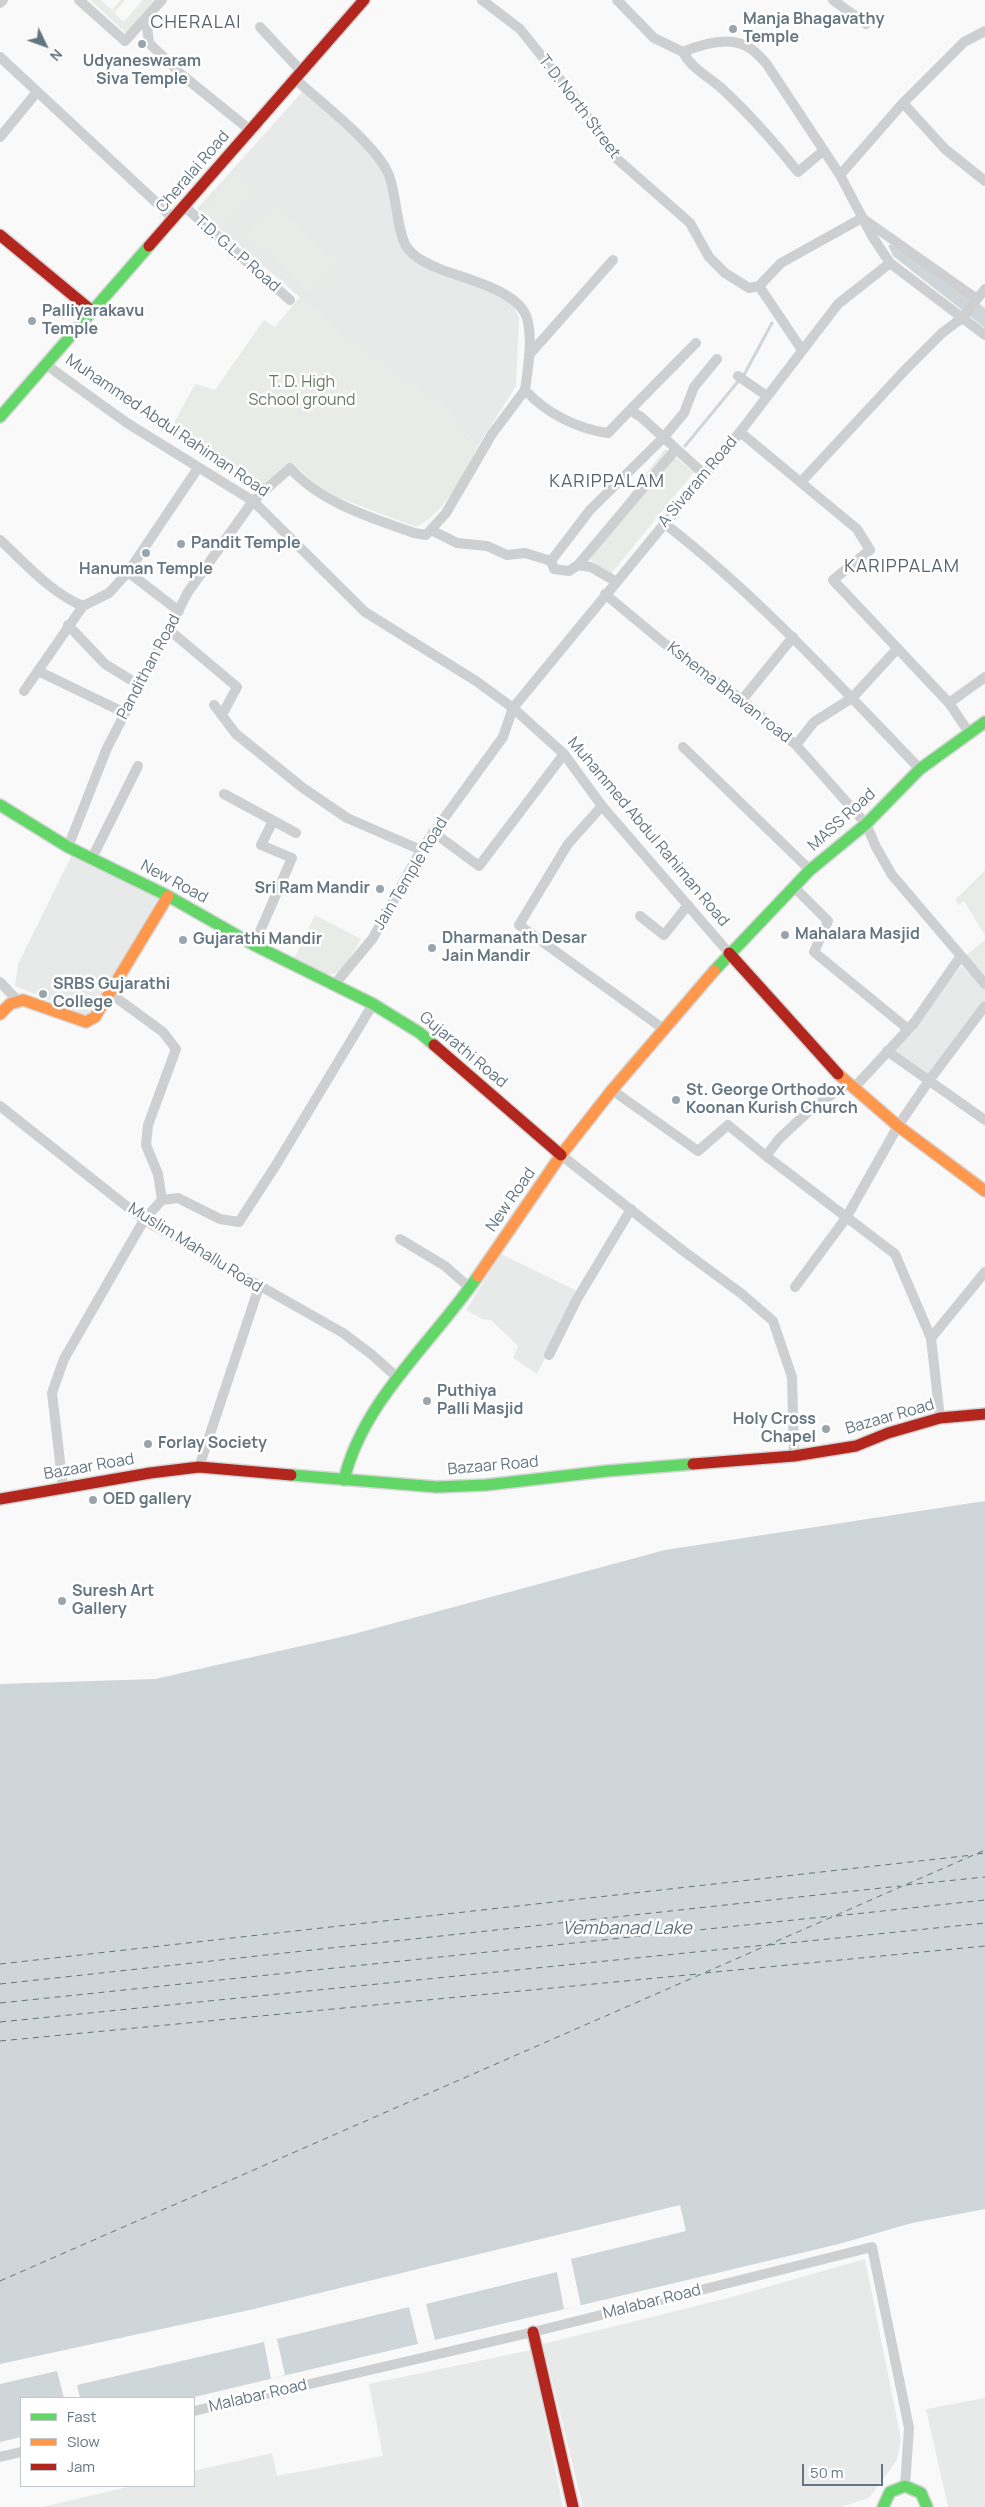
<!DOCTYPE html>
<style>
body{margin:0}
#map{position:relative;width:985px;height:2507px;overflow:hidden;background:#f9f9f9;font-family:Manrope,sans-serif}
canvas{display:block}
.legend{position:absolute;left:20px;top:2397px;width:175px;height:90px;box-sizing:border-box;background:#fff;border:1px solid #c1c8cd;margin:0;padding:6px 9px;list-style:none;font-size:15px;color:#657683}
.legend li{display:flex;align-items:center;gap:10px;height:25px}
.legend b{width:25px;border:1px solid #c1c8cd}
.north{position:absolute;left:20px;top:20px;width:50px;height:50px;-webkit-text-stroke:4px #fff;paint-order:stroke;rotate:132deg;font-size:14px;font-weight:700;line-height:20px;text-align:center;color:#657683}
.north::after{content:'';display:block;margin:auto;width:18px;height:22px;background:#657683;clip-path:polygon(50% 0,100% 100%,50% 72%,0 100%)}
.scale{position:absolute;left:802px;top:2464px;width:81px;height:22px;box-sizing:border-box;border:2px solid #657683;border-top:0;padding-left:6px;font-size:15px;line-height:18px;white-space:nowrap;color:#657683;-webkit-text-stroke:4px #fff;paint-order:stroke}
</style>
<div id="map">
<canvas width="985" height="2507"></canvas>
<ul class="legend">
<li><b style="height:6px;background:#63d668"></b>Fast</li>
<li><b style="height:6px;background:#ff974d"></b>Slow</li>
<li><b style="height:6px;background:#b3261e"></b>Jam</li>
</ul>
<div class="north">N</div>
<div class="scale">50 m</div>
</div>
<script>
const c = document.querySelector('canvas').getContext('2d');
c.lineJoin = 'round';
function paint(path, color) { c.fillStyle = color; c.fill(path, 'evenodd'); }
function strokePath(path, color, width, dash) { c.strokeStyle = color; c.lineWidth = width; c.lineCap = dash ? 'butt' : 'round'; c.setLineDash(dash || []); c.stroke(path); }
function drawText(font, color, halo, rows, align = 'center') {
  c.font = font + ' Manrope,sans-serif'; c.lineWidth = 5; c.setLineDash([]); c.textBaseline = 'middle'; c.strokeStyle = halo; c.fillStyle = color; for (const [text, x, y, turn = 0] of rows) {
    c.save(); c.translate(x, y); c.rotate((+turn || 0) * Math.PI / 180); c.textAlign = isNaN(turn) ? turn : align; if (halo) c.strokeText(text, 0, 0); c.fillText(text, 0, 0); c.restore();
  }
}
paint(new Path2D(`
 M304,90L379,160L409,251L499,295L513,306L519,317L516,386L478,446L459,426L448,410L359,348L197,209Z
 M73,853L159,897L88,1016L15,986L18,964Z
 M961,966L985,988V1000L928,1078L891,1053Z
 M501,1254L579,1292L537,1374L513,1358L518,1346L491,1320L482,1319L466,1310Z
 M865,2259L901,2439L897,2460L869,2498L841,2507H583L543,2344L732,2297Z
 M531,2350L563,2507H42L132,2486H194V2471L272,2453L277,2476L383,2456L369,2384Z
 M985,2398V2507H948L926,2409Z`), '#e8e9e9');
paint(new Path2D(`
 M90,0H101L112,10L121,0H125L114,13L124,22L143,0H156L126,33Z
 M236,174L254,191L221,229L202,212Z
 M274,204L328,255L330,253L338,261L310,293L269,253L267,254L246,236Z
 M300,297L360,348L448,410L459,426L478,446C465,475 445,513 416,527L337,497L317,485L292,463L284,466L261,488L174,439L172,427L195,384L215,390L264,320L275,327Z
 M665,449L694,472L610,575L584,554Z
 M985,870V935L964,901L959,905L955,900Z
 M315,915L361,939C336,984 338,979 293,961Z
 M985,940V978L964,957Z`), '#e8ebe6');
paint(new Path2D(`
 M898,244L985,308V328L893,256L888,245Z
 M985,1501V2209L912,2223L839,2244L190,2398H21V2437L0,2442V1684L155,1679L350,1635L665,1550Z`), '#ced6d9');
paint(new Path2D(`
 M680,2205L686,2231L571,2259L581,2306L564,2309L557,2272L426,2304L435,2340L418,2344L409,2307L277,2339L285,2375L271,2379L264,2342L77,2385L80,2398H64L57,2371L0,2384V2364L254,2309Z`), '#f9f9f9');
strokePath(new Path2D(`
 M685,446L745,373L772,323`), '#ced6d9', 3);
strokePath(new Path2D(`
 M977,1854L985,1853
 M906,1885L985,1877
 M836,1916L985,1900
 M769,1945L985,1923
 M0,1964L973,1855
 M705,1973L985,1946
 M0,1984L900,1886
 M0,2003L832,1916
 M0,2022L765,1945
 M0,2041L698,1974
 M0,2281L985,1850`), '#60757c', 1, [6, 5]);
const fast = new Path2D(`
 M0,417L149,246
 M0,805L68,847L168,896L254,945L373,1004L420,1033L434,1045
 M714,971L810,870L866,824L920,769L985,722
 M291,1475L437,1487L486,1485L607,1471L693,1464
 M344,1480C363,1400 433,1342 478,1276
 M883,2507L890,2492L905,2486L921,2493L927,2507`);
const slow = new Path2D(`
 M0,1014L10,1004L23,1000L86,1022L95,1017L168,896
 M838,1074L898,1126L985,1191
 M478,1276L561,1155L612,1090L714,971`);
const jam = new Path2D(`
 M0,235L92,311
 M149,246L364,0
 M729,953L838,1074
 M434,1045L561,1155
 M693,1464L794,1456L856,1446L888,1433L940,1418L985,1414
 M0,1499L150,1473L199,1467L291,1475
 M533,2332L573,2507`);
strokePath(fast, '#d5d6d7', 14);
strokePath(slow, '#d5d6d7', 14);
strokePath(jam, '#d5d6d7', 14);
strokePath(new Path2D(`
 M79,0L125,41L162,0
 M482,0L520,29L572,94L616,158L690,223L709,257L725,273L749,288L759,286L781,263L862,218L977,299
 M617,0L654,38L683,52C702,44 732,35 751,49C757,53 761,58 766,63L840,175L872,236L890,263L985,335
 M833,0L866,24
 M0,3L3,0
 M146,18L149,43L182,75L250,130
 M260,27L301,71
 M683,52C691,68 706,75 719,86C748,112 774,142 798,172L823,151
 M0,57L174,219
 M295,79C321,102 374,143 388,173C397,193 396,228 406,246C414,258 428,264 440,269C465,279 518,290 527,318C533,340 528,368 525,390
 M903,103L945,149L985,181
 M0,137L37,92
 M840,175L903,103L964,42L985,31
 M185,207L290,300
 M759,286L802,350
 M529,355L613,260
 M45,364L127,423L253,501L365,612L476,681L513,708L564,754L602,806L729,953
 M738,376L767,396
 M525,390C546,413 577,429 608,433L630,410L641,417L705,475
 M630,410L696,343
 M740,432L857,529L870,550L833,580L949,703L970,734
 M801,482L906,369L942,333L962,318L985,289
 M664,523C758,596 838,684 920,769
 M431,530L457,543L487,546L507,555L525,553L551,561L590,510L664,437L684,413L694,387L717,359
 M0,540C25,563 51,593 83,606L109,593L128,572L198,468
 M551,561L554,569L569,571L578,565L591,567L615,581
 M578,565L676,449
 M128,572L179,611
 M605,594L664,643L742,700L796,745L866,824L876,847L892,875L985,984
 M68,625L105,664L139,685
 M168,629L237,687L222,715
 M38,671L125,713
 M24,691L83,606
 M742,700L793,637
 M949,703L985,677
 M214,705L236,734L303,788L347,818L421,850
 M796,745L814,722L852,698L897,649
 M683,747L810,870
 M224,794L296,833
 M602,806L568,844L519,925L665,1030
 M433,832L479,866L564,754
 M68,847L107,748L188,592L253,501L290,468C321,503 372,518 414,533L426,535L446,513L492,434L525,390
 M92,858L138,766
 M794,887L828,921L814,952L908,1029
 M640,916L664,935L688,905
 M254,945L292,858L261,845L273,821
 M0,982L17,1000
 M334,985L373,938L421,850L503,737L513,708L740,432L838,304L890,263
 M111,994L163,1032L176,1049L148,1125L146,1145L158,1174L162,1200
 M887,1051L985,1120
 M853,1089L914,1023L960,957
 M612,1090L698,1151L728,1125L766,1156L779,1139L810,1110L847,1084
 M0,1106L144,1220L343,1333L371,1354L398,1378
 M561,1155L682,1250L742,1294L773,1321L792,1377L794,1456
 M766,1156L895,1254L931,1338L940,1418
 M400,1239L445,1266L470,1288
 M795,1287L846,1218L898,1126L928,1082L985,1006
 M931,1338L985,1272
 M549,1355L577,1299L631,1209
 M199,1467L259,1287
 M63,1487L52,1393L64,1359L144,1220L162,1200L178,1198L220,1219L239,1222L276,1165L373,1004
 M194,2411L533,2332L872,2247L909,2428L905,2486
 M0,2457L21,2452`), '#cecfd0', 10);
strokePath(fast, '#63d668', 11);
strokePath(slow, '#ff974d', 11);
strokePath(jam, '#b3261e', 11);
for (const [x, y, r, color] of [
 [733,29,5,"#99a4ac"],
 [142,44,5,"#99a4ac"],
 [32,321,5,"#99a4ac"],
 [181,544,5,"#99a4ac"],
 [146,553,5,"#99a4ac"],
 [380,889,5,"#99a4ac"],
 [785,935,5,"#99a4ac"],
 [183,940,5,"#99a4ac"],
 [432,948,5,"#99a4ac"],
 [43,994,5,"#99a4ac"],
 [676,1100,5,"#99a4ac"],
 [427,1401,5,"#99a4ac"],
 [826,1429,5,"#99a4ac"],
 [148,1444,5,"#99a4ac"],
 [93,1500,5,"#99a4ac"],
 [62,1601,5,"#99a4ac"]
]) { const dot = new Path2D(); dot.arc(x, y, r, 0, 2 * Math.PI); c.fillStyle = color; c.fill(dot); strokePath(dot, '#fff', 2); }
drawText('bold 16px', '#657683', '#fff', [
 ["Manja Bhagavathy",743,20],
 ["Temple",743,38],
 ["Udyaneswaram",142,62,"center"],
 ["Siva Temple",142,80,"center"],
 ["Palliyarakavu",42,312],
 ["Temple",42,330],
 ["Pandit Temple",191,544],
 ["Hanuman Temple",146,570,"center"],
 ["Sri Ram Mandir",370,889,"right"],
 ["Mahalara Masjid",795,935],
 ["Dharmanath Desar",442,939],
 ["Jain Mandir",442,957],
 ["Gujarathi Mandir",193,940],
 ["SRBS Gujarathi",53,985],
 ["College",53,1003],
 ["St. George Orthodox",686,1091],
 ["Koonan Kurish Church",686,1109],
 ["Puthiya",437,1392],
 ["Palli Masjid",437,1410],
 ["Holy Cross",816,1420,"right"],
 ["Chapel",816,1438,"right"],
 ["Forlay Society",158,1444],
 ["OED gallery",103,1500],
 ["Suresh Art",72,1592],
 ["Gallery",72,1610]
], 'left');
drawText('16px', '#657683', '#fff', [
 ["T. D. North Street",579,107,53],
 ["Cheralai Road",193,172,-49],
 ["T.D. G.L.P Road",237,254,41],
 ["Muhammed Abdul Rahiman Road",167,426,34],
 ["A Sivaram Road",698,482,-50],
 ["Pandithan Road",149,667,-62],
 ["Kshema Bhavan road",729,693,38],
 ["MASS Road",842,820,-42],
 ["Muhammed Abdul Rahiman Road",648,832,50],
 ["Jain Temple Road",411,874,-59],
 ["New Road",174,882,28],
 ["Gujarathi Road",463,1050,40],
 ["New Road",511,1200,-55],
 ["Muslim Mahallu Road",195,1248,32],
 ["Bazaar Road",890,1417,-16],
 ["Bazaar Road",493,1466,-5],
 ["Bazaar Road",89,1467,-10],
 ["Malabar Road",652,2302,-14],
 ["Malabar Road",258,2396,-13]
]);
drawText('16px', '#687a64', '#fff', [
 ["T. D. High",302,383],
 ["School ground",302,401]
]);
c.letterSpacing = '1px';
drawText('18px', '#57646e', '#fff', [
 ["CHERALAI",196,23],
 ["KARIPPALAM",607,482],
 ["KARIPPALAM",902,567]
]);
c.letterSpacing = '0px';
drawText('italic 18px', '#60757c', '#fff', [
 ["Vembanad Lake",627,1929]
]);
</script>
